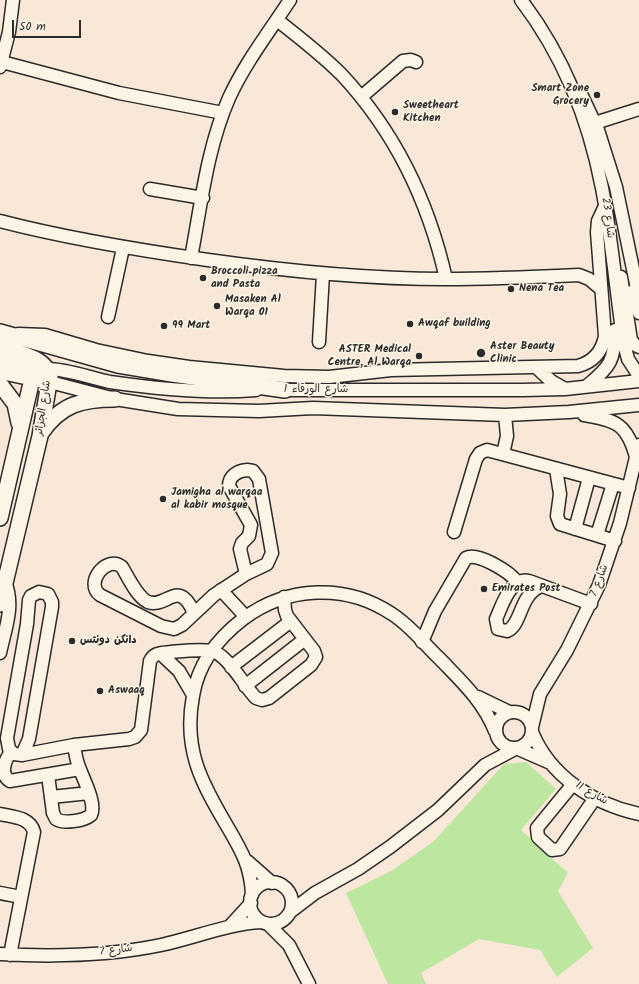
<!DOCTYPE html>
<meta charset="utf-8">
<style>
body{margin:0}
#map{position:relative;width:639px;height:984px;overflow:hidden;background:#f9e8d8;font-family:Kalam,sans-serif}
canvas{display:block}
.scale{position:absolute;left:12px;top:20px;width:69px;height:18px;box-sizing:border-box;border:2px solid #2b2b2b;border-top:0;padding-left:5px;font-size:12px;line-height:14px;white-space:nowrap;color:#2b2b2b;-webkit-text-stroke:3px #fcf5e5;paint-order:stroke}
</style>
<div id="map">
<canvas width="639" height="984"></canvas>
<div class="scale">50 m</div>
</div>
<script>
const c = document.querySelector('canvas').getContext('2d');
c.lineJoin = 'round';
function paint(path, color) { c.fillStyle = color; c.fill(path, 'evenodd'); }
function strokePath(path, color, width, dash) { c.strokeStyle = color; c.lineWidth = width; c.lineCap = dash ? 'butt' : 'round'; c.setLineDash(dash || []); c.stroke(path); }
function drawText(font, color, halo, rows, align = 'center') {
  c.font = font + ' Kalam,"Playpen Sans Arabic",sans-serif'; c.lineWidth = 3; c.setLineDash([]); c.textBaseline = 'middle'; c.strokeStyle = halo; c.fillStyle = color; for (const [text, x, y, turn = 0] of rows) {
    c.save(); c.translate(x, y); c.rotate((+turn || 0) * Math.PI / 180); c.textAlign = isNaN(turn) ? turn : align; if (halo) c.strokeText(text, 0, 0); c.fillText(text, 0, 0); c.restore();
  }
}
paint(new Path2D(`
 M526,762L556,789L521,830L568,873L558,891L593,948L557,977L540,950L479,939L421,973L426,984H388L346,893L391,871L433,842L504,764Z`), '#bde6a1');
const minor = new Path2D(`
 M521,0C563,55 589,120 602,188C612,239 616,292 624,344L628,359L639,376
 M277,20C299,37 322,55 342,75C395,132 429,203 446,279
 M2,62L119,93L223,113
 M0,67L9,32L13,0
 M582,96L598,130L616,187L639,298
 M361,97L403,61L411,60L416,62
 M595,123L639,109
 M150,189L203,198
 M0,221C69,239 138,250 208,260C286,271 366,279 446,279C490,279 535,277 579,275L589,279L601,289
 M191,258C201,205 207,148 229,98C245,63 269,32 290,0
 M621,277L631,340L635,345L639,347
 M634,290L639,313
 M108,317L123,248
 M18,334L45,335L96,350L148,361L189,367L284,376L329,377L391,370L578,366C593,362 602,352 605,336L597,232L598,221L605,206
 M319,342L323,274
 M537,368L551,381L565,389
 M47,369C68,369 90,378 110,382C158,389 207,394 256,390
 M50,382L115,399L178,409L259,411L313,408L505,415L569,412L639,405
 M588,385C610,367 615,360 615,330
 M277,390H523L565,389L639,381
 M584,415C616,420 627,424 636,457
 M503,454L507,436L505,415
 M556,469L560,494L557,516L560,524L615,541
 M247,470L253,471L259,479L272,553L267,564L246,574L240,549L242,543L249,536L251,525L229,486C229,476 237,471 247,470Z
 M575,529L589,478
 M454,532L476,459L480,453L487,450L629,488
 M597,535L613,484
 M541,586C519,595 522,625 507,631L498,629L496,619C502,606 510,577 529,581L591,604
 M221,590L246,617
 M194,613C178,577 167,609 148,602C137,597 128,577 122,567C107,554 84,583 100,595L161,626L174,629L182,625L214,595L246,574
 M422,642L435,611L466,558C478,552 510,572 517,582
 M0,653C5,629 15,606 5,582
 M161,654L179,671L193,695
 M231,667L291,621
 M245,686L305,639
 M478,697L509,712
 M496 730a18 18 0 1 1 36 0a18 18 0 1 1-36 0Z
 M532,727L540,694L567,650L599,585L620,523L639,445
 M532,732C550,776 593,804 639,814
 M516,748L548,762
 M11,752C4,761 0,775 10,781L80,769
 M22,755L29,739L52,607V602L48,594L39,592L31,596L29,600L27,624L7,738L9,749L14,754L22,755L74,745L129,739L135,737L141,730L150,661C154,652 163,653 171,652C183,651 200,649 212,651C228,655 244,686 256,698L262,700L269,698L311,665L316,657L314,651L287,616L285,610L284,597
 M48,775L53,813L56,819C63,824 84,821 91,815C97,803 82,777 78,764C76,758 75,752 74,745
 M573,784L537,828L538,837L552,850L560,849L595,798
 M51,797L89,793
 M0,814C13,817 30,817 34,832L10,955
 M247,861L272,883
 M250 903a21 21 0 1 1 42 0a21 21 0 1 1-42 0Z
 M0,893L21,897
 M252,895C251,866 241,850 227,826C201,782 183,749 193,696C198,664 217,639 243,619C287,586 346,583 392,614C411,626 424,644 440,659C462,682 483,701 495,731
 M290,912L315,893L358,869L390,847L438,810L485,765L515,749
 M268,924L289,945L309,984
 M229,927L251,903
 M0,954C54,957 108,956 161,945C194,938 227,924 261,922`);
const major = new Path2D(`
 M0,332L118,365L172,374L285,390
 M0,346C17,354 46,356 50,377L40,436L0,604
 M0,360L27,366L31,364V359
 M0,371L41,380
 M0,384L15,404L19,423
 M41,433C61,404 82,399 115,399
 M0,518L32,379L39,372L47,369`);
strokePath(minor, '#2b2b2b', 15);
strokePath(major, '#2b2b2b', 18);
strokePath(minor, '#fcf5e5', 12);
strokePath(major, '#fcf5e5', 15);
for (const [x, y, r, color] of [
 [597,95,4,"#2b2b2b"],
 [395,112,4,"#2b2b2b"],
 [203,278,4,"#2b2b2b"],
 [511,289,4,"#2b2b2b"],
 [217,306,4,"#2b2b2b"],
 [410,324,4,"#2b2b2b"],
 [164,326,4,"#2b2b2b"],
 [481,353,5,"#2b2b2b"],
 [419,356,4,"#2b2b2b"],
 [163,499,4,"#2b2b2b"],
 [484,589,4,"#2b2b2b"],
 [72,641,4,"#2b2b2b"],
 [100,691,4,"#2b2b2b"]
]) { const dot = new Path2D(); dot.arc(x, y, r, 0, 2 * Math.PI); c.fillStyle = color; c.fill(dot); strokePath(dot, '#fcf5e5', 1.5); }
drawText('bold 11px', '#2b2b2b', '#fcf5e5', [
 ["Smart Zone",589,89,"right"],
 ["Grocery",589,102,"right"],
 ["Sweetheart",403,106],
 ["Kitchen",403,119],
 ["Broccoli pizza",211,272],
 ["and Pasta",211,285],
 ["Nena Tea",519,289],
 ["Masaken Al",225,300],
 ["Warqa 01",225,313],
 ["Awqaf building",418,324],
 ["99 Mart",172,326],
 ["Aster Beauty",490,347],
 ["Clinic",490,360],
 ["ASTER Medical",411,350,"right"],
 ["Centre, Al Warqa",411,363,"right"],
 ["Jamigha al warqaa",171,493],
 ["al kabir mosque",171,506],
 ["Emirates Post",492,589],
 ["دانكن دونتس",80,641],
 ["Aswaaq",108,691]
], 'left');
drawText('11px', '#2b2b2b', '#fcf5e5', [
 ["شارع 23",607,218,82],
 ["شارع الورقاء 1",316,390],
 ["شارع الجزائر",44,408,-81],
 ["شارع 7",600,581,-69],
 ["شارع 11",591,794,30],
 ["شارع 7",116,951,-7]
]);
</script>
